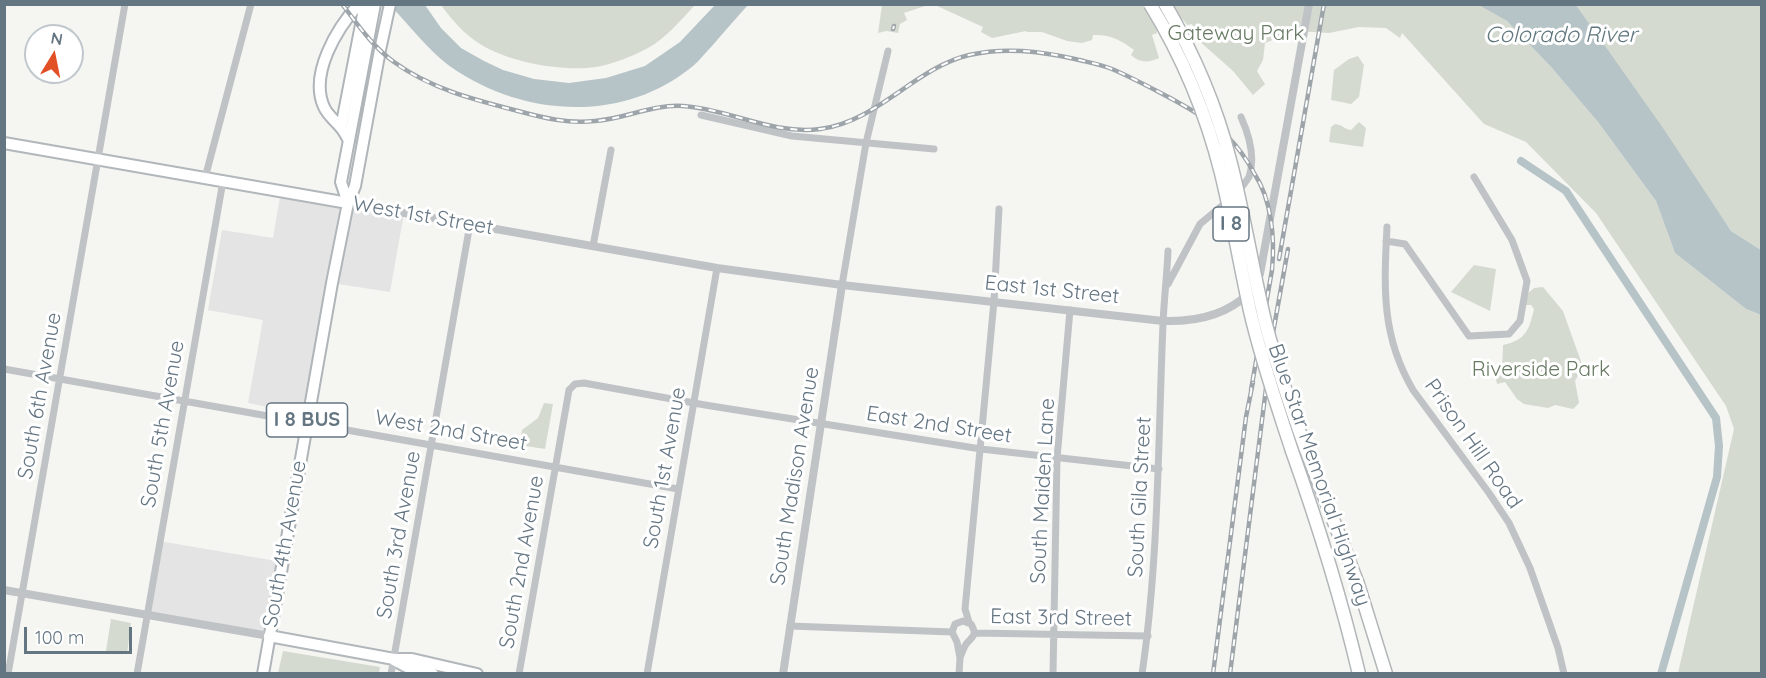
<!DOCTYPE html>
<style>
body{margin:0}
#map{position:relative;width:1766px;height:678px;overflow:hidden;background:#f5f5f2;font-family:Quicksand,sans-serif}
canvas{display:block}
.frame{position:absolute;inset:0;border:6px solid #657683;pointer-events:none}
.north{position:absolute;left:24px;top:24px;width:60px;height:60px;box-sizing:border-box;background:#fff;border:2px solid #c1c8cd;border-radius:50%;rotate:10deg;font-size:16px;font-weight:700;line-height:24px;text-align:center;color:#657683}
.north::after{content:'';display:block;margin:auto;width:21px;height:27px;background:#e25026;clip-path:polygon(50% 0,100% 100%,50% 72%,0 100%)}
.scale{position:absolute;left:24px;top:627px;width:108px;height:27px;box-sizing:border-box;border:3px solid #657683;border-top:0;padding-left:8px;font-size:18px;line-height:21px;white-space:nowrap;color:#657683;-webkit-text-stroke:4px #fff;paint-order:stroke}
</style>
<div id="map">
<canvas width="1766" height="678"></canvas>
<div class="frame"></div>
<div class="north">N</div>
<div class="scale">100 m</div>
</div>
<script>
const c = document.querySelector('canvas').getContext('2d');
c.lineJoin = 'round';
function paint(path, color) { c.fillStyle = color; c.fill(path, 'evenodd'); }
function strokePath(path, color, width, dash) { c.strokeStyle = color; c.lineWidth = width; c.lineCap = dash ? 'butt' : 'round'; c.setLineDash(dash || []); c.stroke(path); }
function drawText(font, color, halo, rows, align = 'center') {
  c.font = font + ' Quicksand,sans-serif'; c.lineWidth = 6; c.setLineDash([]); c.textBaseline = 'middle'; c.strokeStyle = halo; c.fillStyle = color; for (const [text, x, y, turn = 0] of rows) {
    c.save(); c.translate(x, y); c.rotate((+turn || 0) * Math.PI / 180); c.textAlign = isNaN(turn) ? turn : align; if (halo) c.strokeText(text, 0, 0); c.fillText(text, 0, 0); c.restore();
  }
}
paint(new Path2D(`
 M281,191L404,213L390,292L332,283L308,415L248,403L263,320L208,310L222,230L273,238Z
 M159,541L282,562L269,636L147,615Z`), '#e3e4e3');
paint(new Path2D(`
 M1479,4L1507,21L1551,67L1598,122L1656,201L1675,253L1746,309L1761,315V673H1678L1734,429L1726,406L1596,213L1526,142L1484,124L1402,33L1400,38L1386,28L1359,27L1329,33L1297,31L1265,43L1263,60L1257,71L1265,84L1253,95L1233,71L1198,40L1192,24L1187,25C1180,13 1166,10 1156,22L1157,33L1152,35L1159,58C1148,63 1140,63 1131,55L1134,50C1121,40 1109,34 1093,35L1092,40L1082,43L1067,41L1042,32H1027L1026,31L992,38L981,32L983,27L935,5Z
 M441,5H695C681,20 666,38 648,48C633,56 613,64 596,67C562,72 508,62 480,44C465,35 451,19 441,5Z
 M882,5V4L928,5L904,13L907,20L900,24L898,33L886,31L878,33Z
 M1576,5H1761V250L1731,231Z
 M1358,56L1364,65L1359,97L1351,104L1331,100L1334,70L1349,59Z
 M1359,122L1366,128L1363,147L1329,142L1331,127L1335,124C1343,125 1344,129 1351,130Z
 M1474,265L1496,269L1490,311L1451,292Z
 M1543,287L1563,311L1583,367L1575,381L1579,403L1573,409L1555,405L1548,408L1524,404L1517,399L1505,382L1497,384L1496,379L1502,373L1503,345C1526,340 1529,330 1534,309L1531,305H1525L1526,295L1534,288Z
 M544,403L553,404L545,449L519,445L522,430L538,418Z
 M111,619L131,623L127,654L106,651Z
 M283,651L380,667L379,673H278Z`), '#d5dad1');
paint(new Path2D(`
 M390,5H425L441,28L461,48L484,61L503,70L534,79L569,83L606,78L645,66L680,42L715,5H748C736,18 724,32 712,46C706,52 700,60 693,66C623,124 523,117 451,67C430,52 408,24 390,5Z
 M1479,5H1576L1663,128L1731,231L1761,250V315L1746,309L1675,253L1656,201L1598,122L1551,67L1507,21Z`), '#b6c3c7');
strokePath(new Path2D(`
 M1521,161L1566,191L1716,418L1719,446L1717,477L1661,674`), '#b6c3c7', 8);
const secondary = new Path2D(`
 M4,143L348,203
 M269,636L394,659H412L477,674
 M394,660L407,667L433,674`);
const primary = new Path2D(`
 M341,128L365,4
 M349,141C347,137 345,133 342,129C336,121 328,116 324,107C309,74 337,28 359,4
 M348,203L341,182L375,4
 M263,674L332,283L348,203L355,186L380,50L390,4`);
const motorway = new Path2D(`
 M1305,447L1358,584L1386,674
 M1292,451C1318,524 1341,598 1359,674`);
strokePath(secondary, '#b1b7bb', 14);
strokePath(primary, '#b0b5b9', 14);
strokePath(motorway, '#b2b6b9', 15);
strokePath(new Path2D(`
 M701,115L792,136L934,149
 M205,178L251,4
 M1237,192C1241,188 1246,182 1249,177C1256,157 1249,135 1241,117
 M1387,227C1384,287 1381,336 1413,390L1489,493L1509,523L1530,568L1558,648L1564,674
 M1386,241L1405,244L1469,336L1509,334L1520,321L1527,281L1512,240L1474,177
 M593,246L611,150
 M1168,284L1200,224L1229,200
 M842,285L866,143L888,51
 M4,369L678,489
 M969,622L965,609L994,301L999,209
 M790,626L952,632
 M974,633L1148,636
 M8,674L125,4
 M137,674L223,181
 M391,674L470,224
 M519,674L569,390L575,384L584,383L705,405L981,449L1159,469
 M647,674L717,268
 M959,674L960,658L957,642L952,632L955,624L963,621L971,624C977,635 974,635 967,643C964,646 962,653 960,658
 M1053,674L1057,458L1070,310
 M1142,674C1159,558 1158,440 1163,324C1164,299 1167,275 1168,251`), '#bfc3c6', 7);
strokePath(new Path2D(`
 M348,203L717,268L842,285L1163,321C1194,322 1225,316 1248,294
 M1257,281L1260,274L1309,4
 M4,590L269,636
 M783,674L842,285`), '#bfc3c6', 8);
strokePath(secondary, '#fff', 10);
strokePath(primary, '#fff', 10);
strokePath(motorway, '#fff', 12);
const rail = new Path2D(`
 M342,4C358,25 373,47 394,62C431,89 475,100 518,111C544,118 568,124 595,121C625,119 652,104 683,106C729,109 772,135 820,129C877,122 915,68 969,55C1005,47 1039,51 1075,59C1087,62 1100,64 1112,69C1133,78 1153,89 1172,99C1192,110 1211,121 1228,137C1238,147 1247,160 1254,173C1272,200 1275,239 1272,270L1251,390
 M893,29L894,26
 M1279,259L1324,4
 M1213,674L1246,417L1253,382
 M1230,674L1273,333L1288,249`);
strokePath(rail, '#9ea5aa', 4.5);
strokePath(rail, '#fff', 2, [7]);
const motorwayBridge = new Path2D(`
 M1150,4C1182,56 1206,113 1221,173C1232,218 1240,265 1250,311C1261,359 1277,405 1292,451
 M1165,4C1194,54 1216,105 1230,160C1244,213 1252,267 1265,321C1276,364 1290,405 1305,447`);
strokePath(motorwayBridge, '#b2b6b9', 15, []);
strokePath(motorwayBridge, '#fff', 12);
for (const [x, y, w] of [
 [1231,224,36],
 [307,420,81]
]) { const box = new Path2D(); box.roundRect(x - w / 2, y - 17, w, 34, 4.5); c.fillStyle = '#fff'; c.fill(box); strokePath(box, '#657683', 1.5); }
drawText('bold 20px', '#657683', null, [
 ["I 8",1231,224],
 ["I 8 BUS",307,420]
]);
drawText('21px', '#687a63', '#fff', [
 ["Gateway Park",1236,34],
 ["Riverside Park",1541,370]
]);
drawText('21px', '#657683', '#fff', [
 ["West 1st Street",423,216,10],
 ["East 1st Street",1052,290,6],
 ["South 6th Avenue",40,396,-80],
 ["South 5th Avenue",163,424,-80],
 ["East 2nd Street",939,425,9],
 ["West 2nd Street",451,431,10],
 ["Prison Hill Road",1473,444,55],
 ["South 1st Avenue",665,468,-80],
 ["Blue Star Memorial Highway",1319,475,71],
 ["South Madison Avenue",795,476,-81],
 ["South Maiden Lane",1043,491,-87],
 ["South Gila Street",1140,497,-87],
 ["South 3rd Avenue",399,535,-80],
 ["South 4th Avenue",285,544,-80],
 ["South 2nd Avenue",522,562,-80],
 ["East 3rd Street",1061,618,1]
]);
drawText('italic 22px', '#60777f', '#fff', [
 ["Colorado River",1561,35]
]);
</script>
